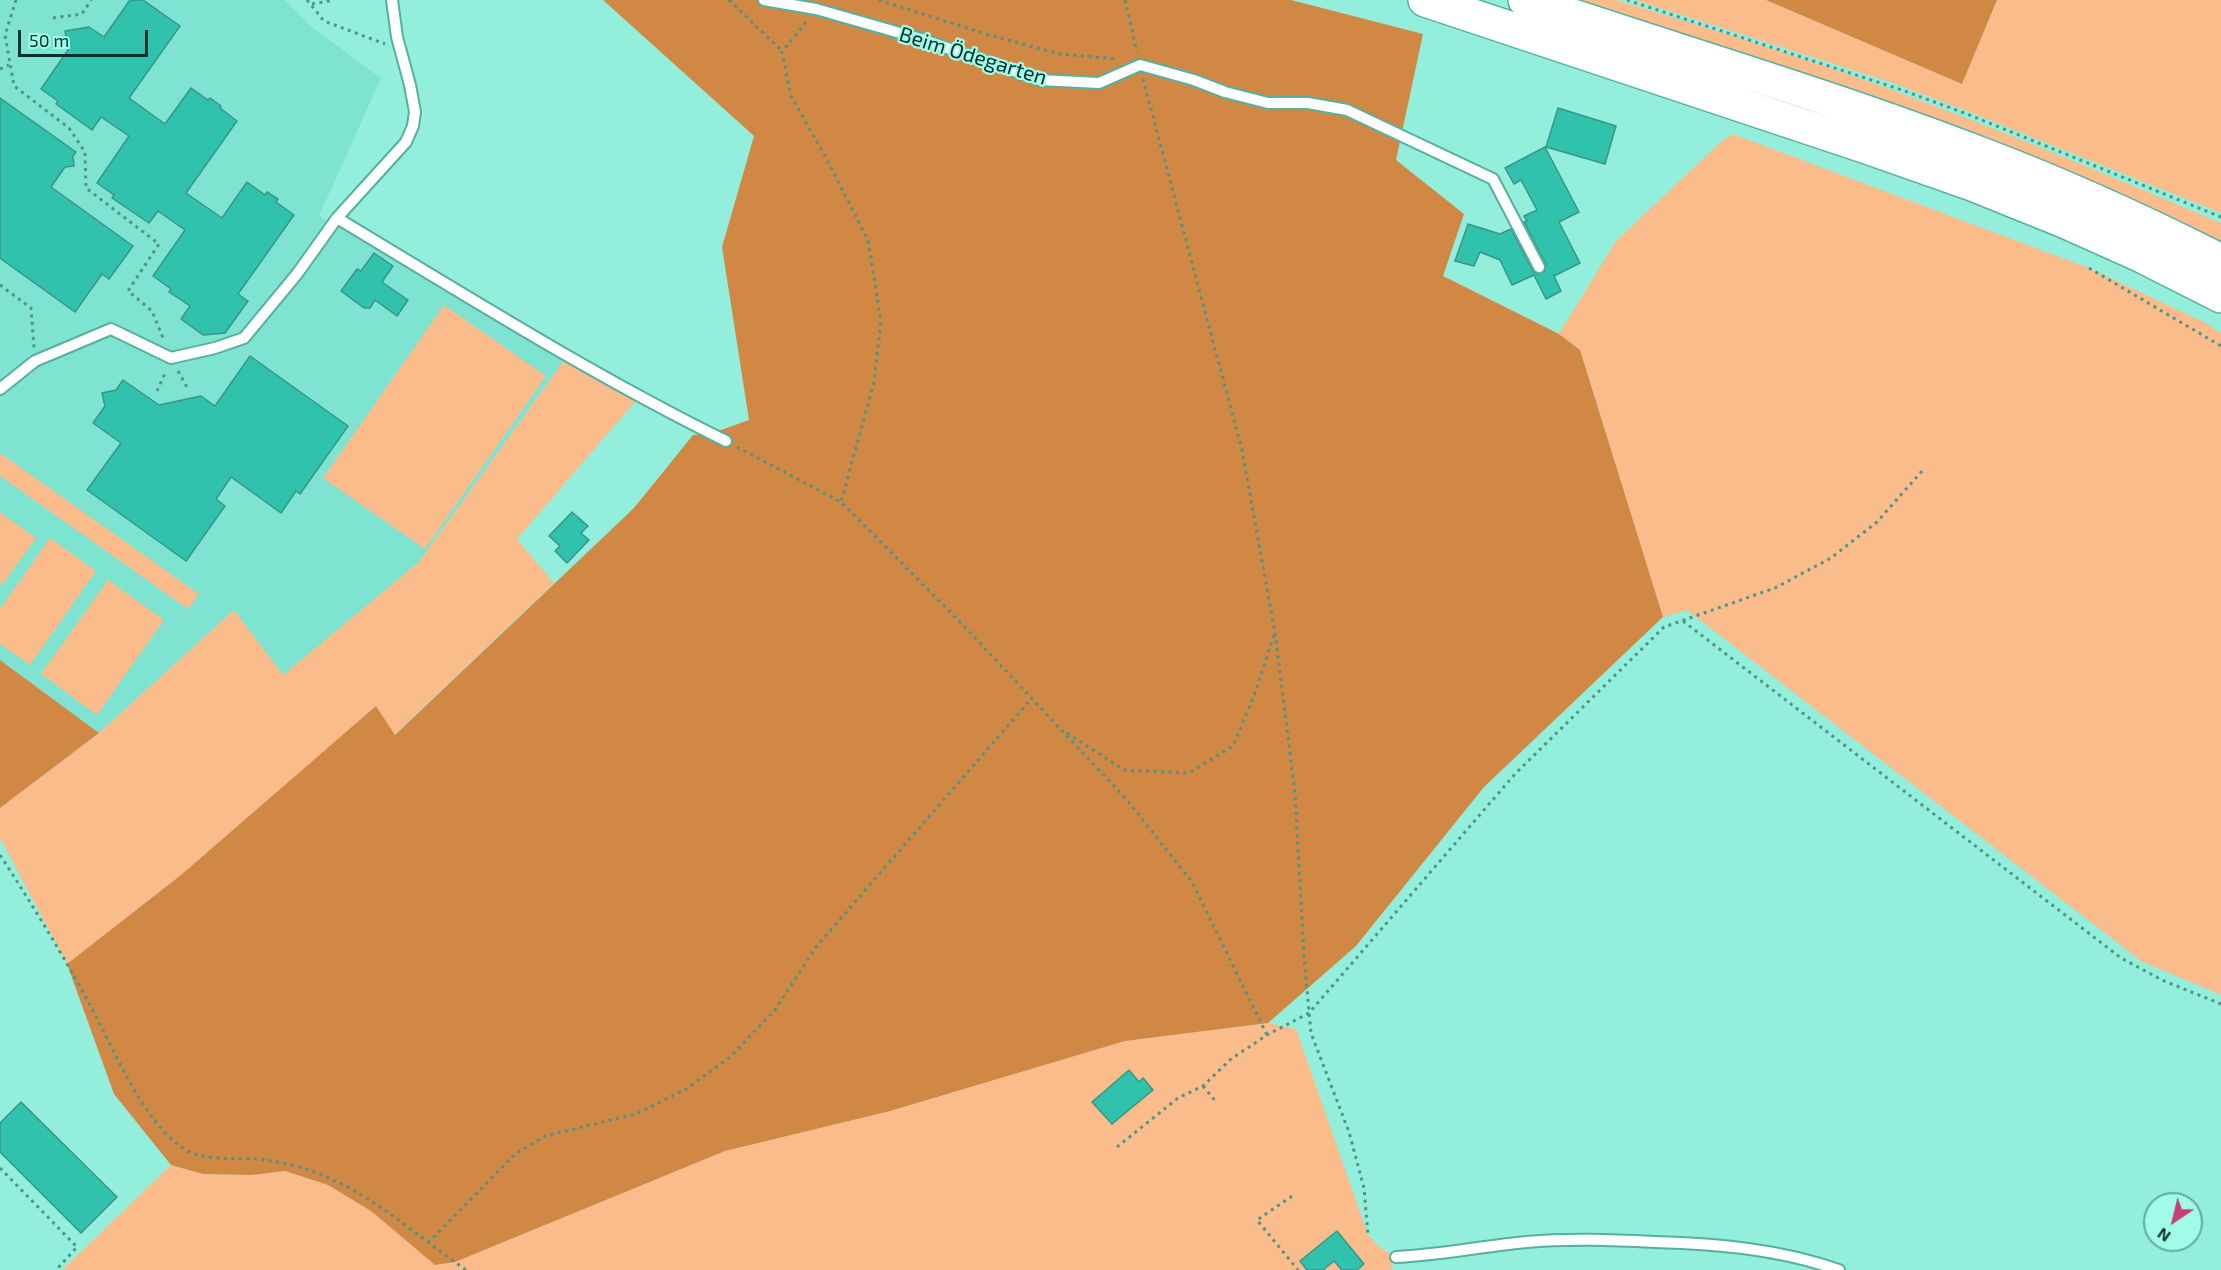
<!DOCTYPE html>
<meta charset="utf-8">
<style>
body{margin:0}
#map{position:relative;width:2221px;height:1270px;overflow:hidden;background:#93eedc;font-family:"Exo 2",sans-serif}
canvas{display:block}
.north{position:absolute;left:2143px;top:1192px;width:60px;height:60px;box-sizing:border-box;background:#a0fbe9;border:2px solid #63aa9d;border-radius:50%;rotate:215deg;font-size:16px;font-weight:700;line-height:24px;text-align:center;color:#08312b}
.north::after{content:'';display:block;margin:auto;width:21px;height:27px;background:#c93e75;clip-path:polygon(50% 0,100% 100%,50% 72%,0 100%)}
.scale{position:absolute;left:18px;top:30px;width:130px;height:27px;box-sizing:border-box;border:3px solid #08312b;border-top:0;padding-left:8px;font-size:18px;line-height:21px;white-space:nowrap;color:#08312b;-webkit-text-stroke:4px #a0fbe9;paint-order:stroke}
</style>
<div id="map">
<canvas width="2221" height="1270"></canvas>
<div class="north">N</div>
<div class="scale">50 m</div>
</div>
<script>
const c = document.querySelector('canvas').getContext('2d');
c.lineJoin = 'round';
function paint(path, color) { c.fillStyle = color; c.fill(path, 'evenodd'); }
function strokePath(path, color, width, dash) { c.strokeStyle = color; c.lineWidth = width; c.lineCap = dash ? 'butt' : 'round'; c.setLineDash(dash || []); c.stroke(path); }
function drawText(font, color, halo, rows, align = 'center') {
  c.font = font + ' "Exo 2",sans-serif'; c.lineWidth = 4.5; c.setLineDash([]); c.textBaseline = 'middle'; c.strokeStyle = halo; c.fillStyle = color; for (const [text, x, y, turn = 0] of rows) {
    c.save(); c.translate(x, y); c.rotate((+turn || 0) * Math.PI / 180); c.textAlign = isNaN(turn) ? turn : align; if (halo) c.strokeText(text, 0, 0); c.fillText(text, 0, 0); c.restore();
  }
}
paint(new Path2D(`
 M0,0H285L313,28L381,78L319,216L567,356L419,562L283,676L234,610L99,733L0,660Z`), '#7ee3d1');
paint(new Path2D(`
 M1575,0H1616L1633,5C1730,35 1827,65 1922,101C2023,139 2122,181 2221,223V242C2145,205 2068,168 1989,138C1852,88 1714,44 1575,0Z
 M1635,0H1766L1962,84L1997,0H2221V213L1962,109L1890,82Z
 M1733,134L2089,268L2206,323L2221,333V995L2141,961L1687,610L1663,617L1580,350L1559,334L1616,241L1723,140Z
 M444,305L546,376L425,549L323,478Z
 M567,356L640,396L517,539L554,583L394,735L377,707L181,875L67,964L0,838V808L99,733L234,610L283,675L419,562Z
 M0,453L199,594L188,609L0,476Z
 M0,512L36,538L2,585L0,583Z
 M50,538L96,571L30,665L0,644V609Z
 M108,580L164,620L97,715L41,674Z
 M1268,1023L1296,1029L1368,1235L1379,1247L1396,1257L1391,1270H62L171,1165L203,1174L252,1175L285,1171L328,1185L371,1211L436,1265L455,1262L725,1151L890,1111L1125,1041Z`), '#fabc8a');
paint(new Path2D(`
 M603,0H1291L1423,34L1396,160L1464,214L1443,276L1559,334L1580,350L1663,617L1484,787L1356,946L1268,1023L1125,1041L890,1111L725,1151L455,1262L435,1265L371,1211L328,1185L285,1171L252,1175L203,1174L171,1165L114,1094L67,964L181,875L376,706L395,735L634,508L693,435L710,434L749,420L722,247L754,136Z
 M1766,0H1997L1962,84Z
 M0,660L99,733L0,808Z`), '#d28845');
const building = new Path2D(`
 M130,0H143L180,26L129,98L165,124L191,88L208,100L210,98L221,106L220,108L237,121L186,193L222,218L247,182L265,195L267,192L278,199L276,202L294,215L238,294L248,301L225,333L203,335L181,319L190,306L169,292L171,289L153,276L185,230L158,211L149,223L112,198L114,195L97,183L129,136L101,117L92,130L56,104L58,101L41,89L68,50L65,31L89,27L104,37Z
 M0,98L76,152L73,156L74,166L65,167L51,187L133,246L109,279L102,274L75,312L0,258Z
 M1558,108L1616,126L1605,164L1546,147Z
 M1545,147L1579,212L1559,222L1580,263L1554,276L1561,291L1546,299L1534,275L1512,285L1500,260L1480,252L1474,266L1455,261L1468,224L1500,234L1511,229L1533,271L1538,274L1545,271L1546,264L1524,222L1527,221L1524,216L1537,210L1521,180L1514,184L1505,168Z
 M374,253L393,266L382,282L408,300L397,316L375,300L370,308H364L341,291L357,269L361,271Z
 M250,356L348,426L300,494L296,491L281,513L231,477L216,499L225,506L186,561L87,490L121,443L93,423L105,406L102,393L116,390L123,380L159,405L201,396L215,406Z
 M572,512L588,526L581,533L589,540L567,563L555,551L560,546L549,536Z
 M1129,1070L1139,1082L1143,1078L1153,1090L1112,1124L1092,1102Z
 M21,1102L117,1197L81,1233L0,1152V1123Z
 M1337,1231L1364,1264L1357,1270H1342L1334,1261L1323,1270H1307L1300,1261Z`);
paint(building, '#30c2ac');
strokePath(building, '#399687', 1.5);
const service = new Path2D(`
 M764,0L816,9L921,39L1040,80L1099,83L1140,65L1194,80L1225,92L1268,103H1308L1347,110L1493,179L1539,267
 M337,218C465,295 592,375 726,441
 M0,389L35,361L111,329L171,358L215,348L244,338L297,274L337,218L406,142L413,126L415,112L410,85L397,37L392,0
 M1396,1257C1440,1255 1483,1246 1527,1242C1569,1238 1613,1240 1655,1242C1718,1244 1779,1249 1839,1270`);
const trunk = new Path2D(`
 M1425,0L1864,146L1972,184L2064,221L2140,255L2221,296
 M1525,0C1676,51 1831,96 1981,154C2063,185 2142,221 2221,261`);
strokePath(service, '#55b0a0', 14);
strokePath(trunk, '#55b0a0', 36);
strokePath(new Path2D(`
 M16,0L5,35L14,86L69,128L85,152L86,188L159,244L128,291L152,311L163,338
 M307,0L324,21L385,44
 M729,0L782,51
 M879,0L986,34L1059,54L1117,59
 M1125,0L1137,52
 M1627,0L1902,90L1967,114L2221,217
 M312,4L334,0
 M53,18L82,14L91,0
 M806,22L782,52L791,96L824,154L868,240L881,322L874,382L841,502
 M0,69L9,65
 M1143,79L1242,450L1275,633L1295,793L1304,957L1311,1033L1349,1132L1364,1188L1368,1235
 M2089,268L2221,346
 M0,285L31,308L34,348
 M178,371L188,389
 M157,391L166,371
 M737,447L841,502L964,626L1127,800L1192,882L1267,1035
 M1683,621L2121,958L2162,980L2221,1004
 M1067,733L1124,770L1189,773L1233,746L1254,696L1274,635
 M0,855C32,904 61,952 89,1003C113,1047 143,1124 186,1150C208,1163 241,1156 266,1160C279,1162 293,1165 306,1169C367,1189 414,1234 466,1270
 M1203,1086L1217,1103
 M1117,1147L1178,1098L1203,1086L1231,1059L1267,1035L1309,1013L1515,774L1664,627L1775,588L1831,558L1877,522L1922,471
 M0,1168L77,1247L56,1270
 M1292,1196L1257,1220L1298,1270
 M428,1243L515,1154L545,1136L636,1114L686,1089L729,1058L775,1010L816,947L1032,698`), '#509387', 3, [3, 4.5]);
strokePath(service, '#fff', 10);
strokePath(trunk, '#fff', 33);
drawText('21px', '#08312b', '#a0fbe9', [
 ["Beim Ödegarten",973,56,17]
]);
</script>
